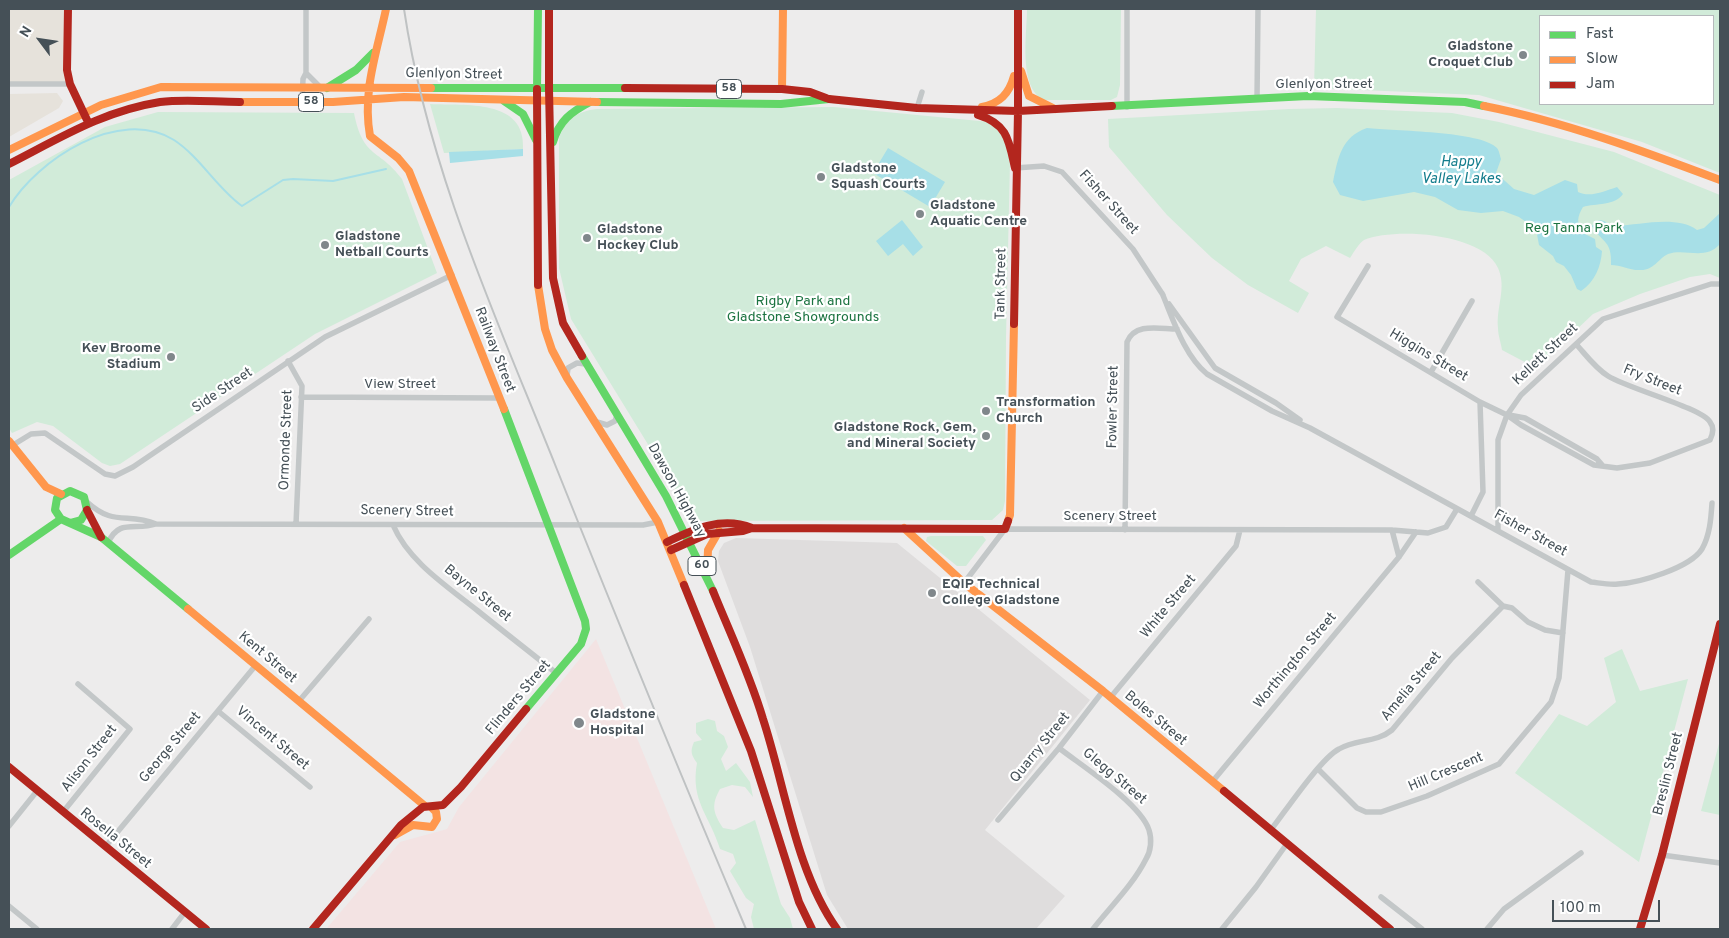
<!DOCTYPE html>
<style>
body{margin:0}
#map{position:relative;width:1729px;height:938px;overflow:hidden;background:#edecec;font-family:Overpass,sans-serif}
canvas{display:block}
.frame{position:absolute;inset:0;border:10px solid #455057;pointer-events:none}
.legend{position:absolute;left:1539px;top:15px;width:175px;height:90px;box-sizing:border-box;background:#fff;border:1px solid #b5b9bc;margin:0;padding:6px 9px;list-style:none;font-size:15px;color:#455057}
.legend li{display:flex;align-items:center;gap:10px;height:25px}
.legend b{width:25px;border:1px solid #b5b9bc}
.north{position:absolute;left:15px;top:15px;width:50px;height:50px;-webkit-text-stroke:4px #fff;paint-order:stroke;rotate:301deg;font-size:14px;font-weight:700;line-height:20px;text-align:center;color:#455057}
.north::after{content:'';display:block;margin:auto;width:18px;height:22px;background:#455057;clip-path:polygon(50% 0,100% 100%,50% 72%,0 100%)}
.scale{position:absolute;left:1552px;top:900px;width:108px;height:22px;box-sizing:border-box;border:2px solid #455057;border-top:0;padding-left:6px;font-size:15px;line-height:18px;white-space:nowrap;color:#455057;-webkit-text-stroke:4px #fff;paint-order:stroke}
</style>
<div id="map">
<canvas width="1729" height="938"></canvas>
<div class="frame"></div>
<ul class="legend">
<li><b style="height:6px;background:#63d668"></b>Fast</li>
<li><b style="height:6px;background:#ff974d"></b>Slow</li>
<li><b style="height:6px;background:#b3261e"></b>Jam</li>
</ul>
<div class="north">N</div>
<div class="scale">100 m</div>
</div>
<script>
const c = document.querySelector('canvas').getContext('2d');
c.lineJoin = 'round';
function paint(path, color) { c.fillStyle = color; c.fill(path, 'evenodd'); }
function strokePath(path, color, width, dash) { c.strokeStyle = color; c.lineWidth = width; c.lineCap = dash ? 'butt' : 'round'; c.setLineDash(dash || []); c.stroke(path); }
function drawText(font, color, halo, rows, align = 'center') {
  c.font = font + ' Overpass,sans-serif'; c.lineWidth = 4.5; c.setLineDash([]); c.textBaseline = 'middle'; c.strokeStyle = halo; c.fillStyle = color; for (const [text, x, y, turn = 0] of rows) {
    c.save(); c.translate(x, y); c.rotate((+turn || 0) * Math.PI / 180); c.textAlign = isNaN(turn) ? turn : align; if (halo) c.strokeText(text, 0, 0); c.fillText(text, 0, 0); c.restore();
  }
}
paint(new Path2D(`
 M9,9H69L70,84H9Z
 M57,93L63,101L59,108L9,137V94Z`), '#e6e2db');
paint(new Path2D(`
 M736,538L897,543L1090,700L985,830L1065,896L1036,929H848L827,895L750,647L718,561L719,551L724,543Z`), '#dfdddd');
paint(new Path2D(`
 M596,639L716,929L327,928L400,842L447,829L459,807Z`), '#f3e3e3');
paint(new Path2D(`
 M1027,9H1121L1120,85L1117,97L1111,100H1043C1018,86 1027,34 1027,9Z
 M1316,9H1720V173L1642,142L1479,95L1314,88ZM1540,16H1713V104H1540Z
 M430,104C464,106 526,98 523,149L444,153Z
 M834,107L990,122L1007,139L1010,162L1006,338L1005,501L1003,510L992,520L695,521L571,319L559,268V138C566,119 578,111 597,109Z
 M1337,108L1452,113L1499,122L1614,152L1720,195V278L1710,274L1690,277L1640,294L1593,314L1536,368L1502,350C1501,343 1498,335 1498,328C1496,307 1507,288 1498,268C1483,233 1394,227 1364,240C1359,243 1354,252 1350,258L1326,246L1301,259L1289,281L1309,293L1298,313L1248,285L1212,258L1167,215L1109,147L1108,119L1289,109Z
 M158,112L354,113C363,159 379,148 402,179L437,273L315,334L120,464L110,466L102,463L53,426L37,422L12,433L9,428V180L105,127Z
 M931,536H983L986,540L966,566H957L926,541L927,537Z
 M1622,649L1640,691L1688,679L1639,862L1515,773L1559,714L1587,726L1616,702L1604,658Z
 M708,719L715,721L717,731L724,736L728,747L721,759L726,771L736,763L750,782L753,797L745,787L732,785L720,789C711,805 713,813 723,828L734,830L755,820L781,904L790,918L793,929H754L751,917L754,904L746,898L730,871L736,863L733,854L720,849C710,816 690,801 697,763C691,755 690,751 694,742L702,740L696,733V723Z
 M1720,740V815L1701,811Z`), '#d1ebd9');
paint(new Path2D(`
 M1367,128C1393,131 1482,131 1497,148C1499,150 1500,156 1501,159L1496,173L1514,189L1534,195L1565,180L1577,184L1578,192C1590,198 1605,191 1617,187L1623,194C1615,206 1596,203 1583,207C1577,217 1577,222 1581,232L1595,239L1596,247L1602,251C1601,266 1595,282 1581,291L1577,289L1571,275L1564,266L1556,262L1553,256L1539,245L1536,229L1519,217L1503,211L1481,213L1458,210L1435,197L1414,192L1363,201L1340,195L1333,182C1338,158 1341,137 1367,128Z
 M888,148L945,182L930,207L873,173Z
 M523,149V156L450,163L449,152Z
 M1720,213V244C1705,261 1686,248 1668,254C1658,259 1654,270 1641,270C1631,271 1621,265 1611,265C1612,240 1603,244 1592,226L1599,220C1606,220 1610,226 1617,226C1639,225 1677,215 1697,230L1704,228Z
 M902,220L923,247L913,256L903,244L888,256L876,241Z`), '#a7dfe7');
strokePath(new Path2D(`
 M9,207C37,160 119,106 174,140C200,157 217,188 242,206L283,180L293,179L333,181L386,169`), '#a7dfe7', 2);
strokePath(new Path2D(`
 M1127,9V107
 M306,73L320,87
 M9,84H70
 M1257,99L1258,9
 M302,102L303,79L306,73V9
 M917,108L922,92
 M1015,168L1044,166L1062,172L1133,249L1163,295
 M1368,266L1337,317L1480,402L1507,415L1521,425L1594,465L1617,468L1650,463L1710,440C1713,434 1714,427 1710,422C1702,408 1629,389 1608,376C1595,368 1586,355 1576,344
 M1162,293C1173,319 1184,355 1207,374L1272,411L1310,428L1591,582C1600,583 1609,585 1618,584C1639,583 1690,568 1702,549C1710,535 1711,518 1712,503
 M1169,304L1215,368L1276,403L1300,420
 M288,361L302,386L296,524
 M1431,372L1472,301
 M567,376L568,368L577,363L586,364
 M301,397L498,398
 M1509,415L1525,418L1597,459L1603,466
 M597,422L607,425L615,421L617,415
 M13,445L31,434L45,433L105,474L115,476L133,467L325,337L452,275
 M87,502C114,527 128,512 156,524
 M1471,516L1483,492L1480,402
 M393,525C409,562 447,586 478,611C504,632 530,652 556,673
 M1125,530L1127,342C1135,322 1160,329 1177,329
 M1392,530L1399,557
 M1498,531V440L1507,415L1521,395L1603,319L1711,284H1720
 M108,543C119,518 135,531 156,524L643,525L658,522
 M1478,582L1503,606L1512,608L1528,622L1545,630L1563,633
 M964,583L1005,529L1392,530L1428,533L1446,527L1457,509
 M1110,698L1236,546L1240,530
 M299,701L369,619
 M218,711L310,787
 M1059,748C1082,766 1140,803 1149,830C1152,839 1151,851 1146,859C1133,885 1110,907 1093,929
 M1318,769L1357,808L1366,812H1381L1427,796L1499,764L1551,702L1559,678L1568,570
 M1212,782L1399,557L1416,532
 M63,812L130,729L78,684
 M998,820L1059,748L1103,691
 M9,826L37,791
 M1270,831C1285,812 1320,759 1339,749C1356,739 1376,743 1392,730L1452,658L1503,606
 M105,847L256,665
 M1662,855L1720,863
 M1381,897L1422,929
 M9,906L37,929
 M172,929L185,912
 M1222,929L1256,887L1286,845
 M1487,929L1504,909L1581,853`), '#c3c7c8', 5.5);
strokePath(new Path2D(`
 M327,88L356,70L373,53
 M431,88H625
 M537,89L538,9
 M504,101L523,114L536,140
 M597,102L781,104L829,99
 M1112,106L1308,96L1465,102L1484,106
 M553,142C559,121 571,112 590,102
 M582,356L666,496L713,591
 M504,409L585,621L586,629L581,644L526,709
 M70,523L81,520L87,510L84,497L70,491L57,498L55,510L61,519L101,537L188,609
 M9,555L61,519`), '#63d668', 8);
strokePath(new Path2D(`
 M386,9C377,52 362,91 370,136L398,158L409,171L504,409
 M1021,71L1029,96L1055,109
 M782,89L783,9
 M240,102H333L404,97L597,102
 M1484,106C1565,122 1643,151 1720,180
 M982,107C1000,103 1009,94 1014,76
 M9,150L101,105L161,87L431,88
 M538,285L545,329L552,350L567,378L658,522L684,585
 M9,441L46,487L61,494
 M1008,521L1010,515L1014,324
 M904,528L964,583L1103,691L1224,791
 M707,572L708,550L719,531
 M188,609L425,806
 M395,835L413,825L432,827L437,819L436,812L432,808`), '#ff974d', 8);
strokePath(new Path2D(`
 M68,9L67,70L70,84L88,122
 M549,9V89
 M625,88L782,89L810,92L826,98
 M537,89L538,285
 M549,89L553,278L563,323L582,356
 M829,99L917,108L1018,111V9
 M978,115C1008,124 1009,141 1015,168
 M9,164C60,138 103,111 160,102C186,99 214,102 240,102
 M1014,324L1018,111L1112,106
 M87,510L101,537
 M667,542C694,529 722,516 752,528L1005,529L1008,521
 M671,550L707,534L743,531L752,528
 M684,585L751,751L799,902L812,929
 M713,591C730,633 750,675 763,719C785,786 796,872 837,929
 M9,767L206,929
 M1224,791L1390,929
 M313,929L401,825L423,807L443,805L461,787L526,709
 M1640,929L1662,855L1720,624`), '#b3261e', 8);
strokePath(new Path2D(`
 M404,9C428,170 496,317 556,467C618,622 681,776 746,929`), '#bfc2c3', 2);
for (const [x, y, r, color] of [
 [1523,55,5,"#80878b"],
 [821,177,5,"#80878b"],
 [920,214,5,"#80878b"],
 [587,238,5,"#80878b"],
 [325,245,5,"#80878b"],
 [171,357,5,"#80878b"],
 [986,411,5,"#80878b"],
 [986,436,5,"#80878b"],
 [932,593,5,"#80878b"],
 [579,723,6,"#80878b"]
]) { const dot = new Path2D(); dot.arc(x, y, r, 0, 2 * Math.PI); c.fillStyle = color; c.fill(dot); strokePath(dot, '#fff', 2); }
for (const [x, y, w] of [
 [729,89,25],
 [311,102,25],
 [702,566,28]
]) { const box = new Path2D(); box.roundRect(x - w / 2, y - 9.5, w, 19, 4); c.fillStyle = '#fff'; c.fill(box); strokePath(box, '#455057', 1); }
drawText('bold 12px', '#455057', null, [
 ["58",729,89],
 ["58",311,102],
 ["60",702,566]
]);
drawText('bold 14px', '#455057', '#fff', [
 ["Gladstone",1513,47,"right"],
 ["Croquet Club",1513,63,"right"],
 ["Gladstone",831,169],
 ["Squash Courts",831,185],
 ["Gladstone",930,206],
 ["Aquatic Centre",930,222],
 ["Gladstone",597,230],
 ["Hockey Club",597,246],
 ["Gladstone",335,237],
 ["Netball Courts",335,253],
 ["Kev Broome",161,349,"right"],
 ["Stadium",161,365,"right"],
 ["Transformation",996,403],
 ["Church",996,419],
 ["Gladstone Rock, Gem,",976,428,"right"],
 ["and Mineral Society",976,444,"right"],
 ["EQIP Technical",942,585],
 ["College Gladstone",942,601],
 ["Gladstone",590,715],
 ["Hospital",590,731]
], 'left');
drawText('14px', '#455057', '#fff', [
 ["Glenlyon Street",454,75,1],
 ["Glenlyon Street",1324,85],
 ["Fisher Street",1108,203,48],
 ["Tank Street",1002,284,-89],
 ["Railway Street",494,350,69],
 ["Kellett Street",1546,355,-43],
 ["Higgins Street",1428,356,31],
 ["Fry Street",1652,381,22],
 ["View Street",400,385],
 ["Side Street",223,391,-34],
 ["Fowler Street",1114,407,-89],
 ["Ormonde Street",287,440,-88],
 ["Dawson Highway",676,491,61],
 ["Scenery Street",407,512,1],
 ["Scenery Street",1110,517],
 ["Fisher Street",1530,534,29],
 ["Bayne Street",477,594,39],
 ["White Street",1169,607,-50],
 ["Kent Street",267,658,40],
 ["Worthington Street",1296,661,-50],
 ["Amelia Street",1412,687,-50],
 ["Flinders Street",519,698,-50],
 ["Boles Street",1155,719,40],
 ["Vincent Street",272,739,40],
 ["George Street",171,748,-50],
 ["Quarry Street",1041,748,-51],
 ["Alison Street",90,759,-52],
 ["Hill Crescent",1446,773,-23],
 ["Breslin Street",1669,774,-76],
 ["Glegg Street",1114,777,40],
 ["Rosella Street",115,839,39]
]);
drawText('14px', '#1b7340', '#fff', [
 ["Reg Tanna Park",1574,229],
 ["Rigby Park and",803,302],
 ["Gladstone Showgrounds",803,318]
]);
drawText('italic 15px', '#147d8d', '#fff', [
 ["Happy",1461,163],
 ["Valley Lakes",1461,180]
]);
</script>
